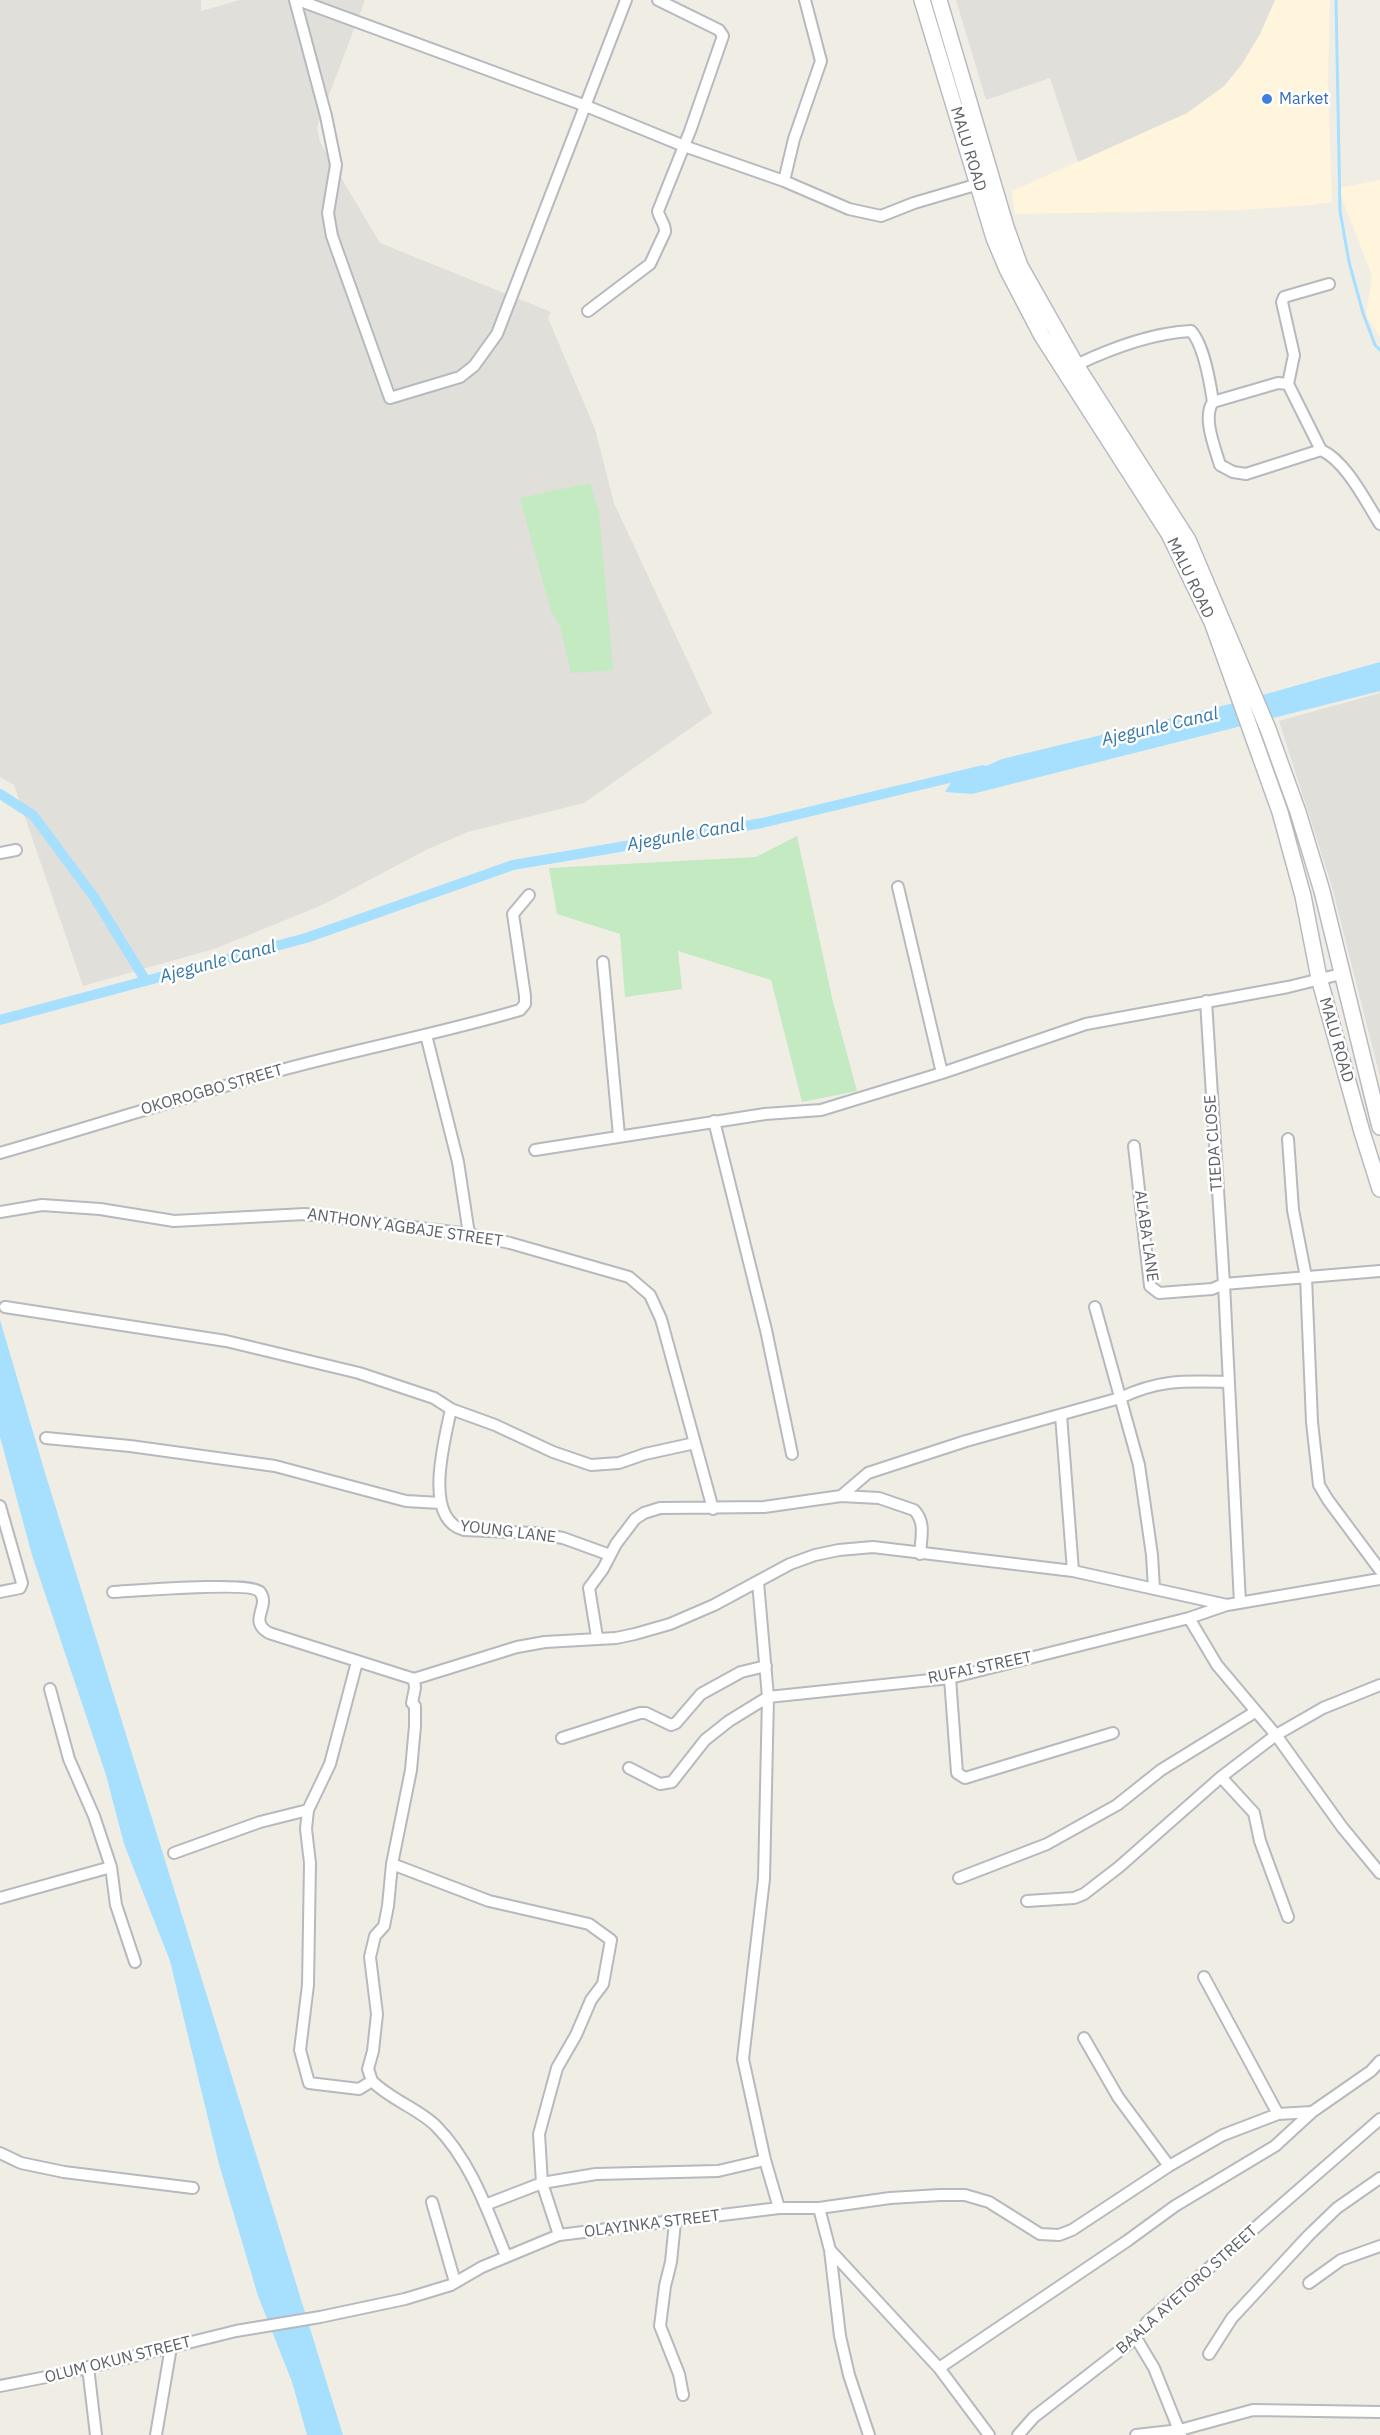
<!DOCTYPE html>
<style>
body{margin:0}
canvas{display:block;background:#f0ede5}
</style>
<canvas width="1380" height="2435"></canvas>
<script>
const c = document.querySelector('canvas').getContext('2d');
c.lineJoin = 'round';
function paint(path, color) { c.fillStyle = color; c.fill(path, 'evenodd'); }
function strokePath(path, color, width, dash) { c.strokeStyle = color; c.lineWidth = width; c.lineCap = dash ? 'butt' : 'round'; c.setLineDash(dash || []); c.stroke(path); }
function drawText(font, color, halo, rows, align = 'center') {
  c.font = font + ' "IBM Plex Sans",sans-serif'; c.lineWidth = 5; c.setLineDash([]); c.textBaseline = 'middle'; c.strokeStyle = halo; c.fillStyle = color; for (const [text, x, y, turn = 0] of rows) {
    c.save(); c.translate(x, y); c.rotate((+turn || 0) * Math.PI / 180); c.textAlign = isNaN(turn) ? turn : align; if (halo) c.strokeText(text, 0, 0); c.fillText(text, 0, 0); c.restore();
  }
}
paint(new Path2D(`
 M1275,0H1330L1328,80L1332,202L1313,205L1241,210L1015,214L1012,191L1187,113L1224,86L1242,64L1260,34Z
 M1380,180V337L1366,315L1372,276L1338,188Z`), '#fff4dc');
paint(new Path2D(`
 M0,0H201V11L240,0H365L317,127L320,142L380,243L551,312L548,318L595,429L614,503L712,713L584,803L468,832L428,849L322,905L217,948L83,986L14,785L0,777Z
 M956,0H1275L1260,34L1242,64L1224,86L1187,113L1078,162L1050,78L986,100Z
 M1380,693V1077L1332,887L1279,721Z`), '#e1dfda');
paint(new Path2D(`
 M590,483L599,512L613,670L571,673L560,626L551,611L520,498Z
 M797,836L833,1002L857,1091L802,1102L771,980L678,951L682,989L625,997L620,934L557,914L549,868L756,857Z`), '#c3eac0');
paint(new Path2D(`
 M1380,662V691L972,794L945,792L952,781L1002,759L1234,703Z
 M0,1320L46,1476L343,2435H307L292,2382L258,2296L219,2164L170,1961L124,1844L106,1775L32,1555L0,1437Z`), '#a7e0ff');
strokePath(new Path2D(`
 M1336,0L1340,211L1349,262L1363,313L1375,345L1380,350`), '#a7e0ff', 3);
strokePath(new Path2D(`
 M0,794L33,815L94,897L146,981
 M0,1020L306,938L513,865L762,823L983,770`), '#a7e0ff', 10);
const minor = new Path2D(`
 M295,0L326,116L336,165L328,213L332,236L390,398L460,377L474,366L497,334L626,0
 M298,0L586,106L684,146L784,181L849,209L881,216L914,203L982,183
 M784,181L794,139L821,61L805,0
 M588,311L650,264L665,232C666,225 659,218 658,211L690,131L723,36L719,30L658,0
 M1076,365C1112,348 1151,333 1191,331C1204,345 1210,382 1213,402L1278,383L1288,384L1321,450C1346,461 1366,502 1380,524
 M1288,384L1294,355L1282,302L1284,297L1329,284
 M1213,402C1202,417 1215,448 1220,465L1233,472L1246,474L1321,450
 M0,853L16,850
 M898,887L942,1073
 M603,962L619,1136
 M1206,1001L1224,1284L1240,1603
 M426,1035L458,1162L469,1234
 M714,1121L766,1330L792,1454
 M1288,1139L1293,1210L1306,1277L1312,1422L1319,1485L1328,1500L1380,1570
 M1134,1146L1150,1286L1159,1293L1212,1289L1224,1284L1380,1271
 M535,1150L765,1114L821,1110L942,1073L1086,1024L1288,987L1341,974
 M0,1153C95,1126 189,1095 285,1069C363,1048 442,1033 520,1010L525,1004V996L513,914L529,895
 M0,1212L42,1205L100,1209L174,1221L305,1214L469,1234L510,1243L629,1277L650,1295L661,1319L713,1509
 M5,1307L226,1341L359,1373L434,1398L451,1409L495,1425L553,1452L591,1465L619,1463L645,1454L695,1443
 M1095,1307L1139,1465L1152,1555L1154,1589
 M451,1409C445,1439 422,1519 464,1530L534,1533L563,1538L610,1555
 M1061,1415L1073,1571
 M46,1438L130,1446L275,1466L406,1501L440,1503
 M841,1496L868,1473L966,1441L1120,1398C1160,1379 1185,1381 1228,1382
 M0,1506L22,1583L20,1588L0,1592
 M758,1582L768,1697L764,1879L743,2059L765,2160L779,2208
 M113,1592C133,1591 251,1581 260,1592C271,1607 247,1620 269,1633L414,1679L517,1647L545,1642L616,1638L635,1634L670,1624L714,1605L790,1564L815,1555L839,1550L873,1547L1073,1571L1227,1605
 M1189,1618L1217,1665L1276,1735L1342,1827L1380,1873
 M597,1637L589,1588L603,1569L616,1544L635,1519L644,1513L660,1508L764,1507L841,1496L879,1498L914,1510C926,1522 921,1538 920,1554
 M950,1678L957,1773L965,1778L1113,1733
 M50,1689L69,1759L94,1816L111,1867L116,1905L135,1962
 M562,1738L640,1713H646L671,1725L676,1723L701,1694L741,1672L766,1666
 M629,1768L660,1784L672,1782L705,1740L729,1721L768,1697L950,1678L1189,1618L1227,1605L1380,1579
 M1221,1777L1254,1813L1260,1841L1288,1917
 M308,1810L306,1829L310,1863L308,1985L300,2050L309,2083L359,2089L372,2081C391,2100 419,2109 436,2126C471,2161 488,2212 506,2256
 M174,1853L260,1822L308,1810L330,1764L357,1662
 M392,1864L489,1901L589,1924L611,1940L603,1984L591,2000L576,2035L557,2068L539,2134L542,2183L559,2235
 M959,1878L1047,1844L1117,1805L1161,1770L1255,1712
 M0,1898L111,1867
 M1027,1901L1074,1898L1084,1894L1119,1867L1221,1777L1276,1735L1323,1708L1380,1685
 M1204,1977L1278,2114
 M1084,2038L1118,2097L1169,2166
 M372,2081L368,2069L373,2051L377,2014L370,1957L375,1936L384,1926L388,1906L392,1864L411,1770L415,1726V1706L412,1703L415,1688L414,1679
 M0,2153L21,2163L64,2172L193,2188
 M432,2202L455,2282
 M485,2205L542,2183L596,2174L718,2171L765,2160
 M819,2208L830,2250L939,2368L989,2435
 M675,2222L671,2262L665,2286L660,2326L679,2374L683,2395
 M830,2250L840,2336L849,2375L869,2435
 M1309,2283L1341,2260L1380,2246
 M1136,2338L1154,2368L1181,2435
 M1209,2354L1232,2318L1309,2235L1337,2208L1380,2178
 M88,2367L96,2435
 M939,2368L1127,2241L1175,2206L1275,2146L1312,2112
 M0,2386L62,2374L236,2331L320,2317L405,2299L451,2285L482,2267L559,2235L779,2208H819L890,2198L940,2195H965L989,2202L1040,2234L1059,2235L1072,2230L1169,2166L1223,2135L1278,2114L1312,2112L1371,2071L1380,2061
 M156,2435L171,2347
 M1018,2435L1034,2417L1136,2338L1147,2322L1380,2119
 M1136,2435L1180,2430L1253,2410L1380,2412`);
const secondary = new Path2D(`
 M922,0L994,238L1007,269L1042,336L1169,534L1212,622L1280,812L1303,896L1319,978L1362,1132L1380,1189
 M939,0L1006,227L1020,266L1076,365L1188,540L1268,729L1298,812L1322,891L1380,1127`);
strokePath(minor, '#b6b9bd', 14);
strokePath(secondary, '#b7bbc0', 18);
strokePath(minor, '#fff', 10);
strokePath(secondary, '#fff', 15);
for (const [x, y, r, color] of [
 [1267,99,6,"#3f7fe0"]
]) { const dot = new Path2D(); dot.arc(x, y, r, 0, 2 * Math.PI); c.fillStyle = color; c.fill(dot); strokePath(dot, '#fff', 2); }
drawText('16px', '#366cbe', '#fff', [
 ["Market",1279,99]
], 'left');
drawText('16px', '#5d6267', '#fff', [
 ["MALU ROAD",968,149,73],
 ["MALU ROAD",1190,578,64],
 ["MALU ROAD",1336,1040,74],
 ["OKOROGBO STREET",212,1090,-16],
 ["TIEDA CLOSE",1214,1143,-94],
 ["ANTHONY AGBAJE STREET",405,1228,8],
 ["ALABA LANE",1146,1236,82],
 ["YOUNG LANE",508,1532,7],
 ["RUFAI STREET",980,1668,-12],
 ["OLAYINKA STREET",652,2224,-7],
 ["BAALA AYETORO STREET",1187,2290,-42],
 ["OLUM OKUN STREET",118,2360,-14]
]);
drawText('italic 18px', '#3577a7', '#fff', [
 ["Ajegunle Canal",1160,727,-13],
 ["Ajegunle Canal",686,835,-10],
 ["Ajegunle Canal",218,962,-15]
]);
</script>
